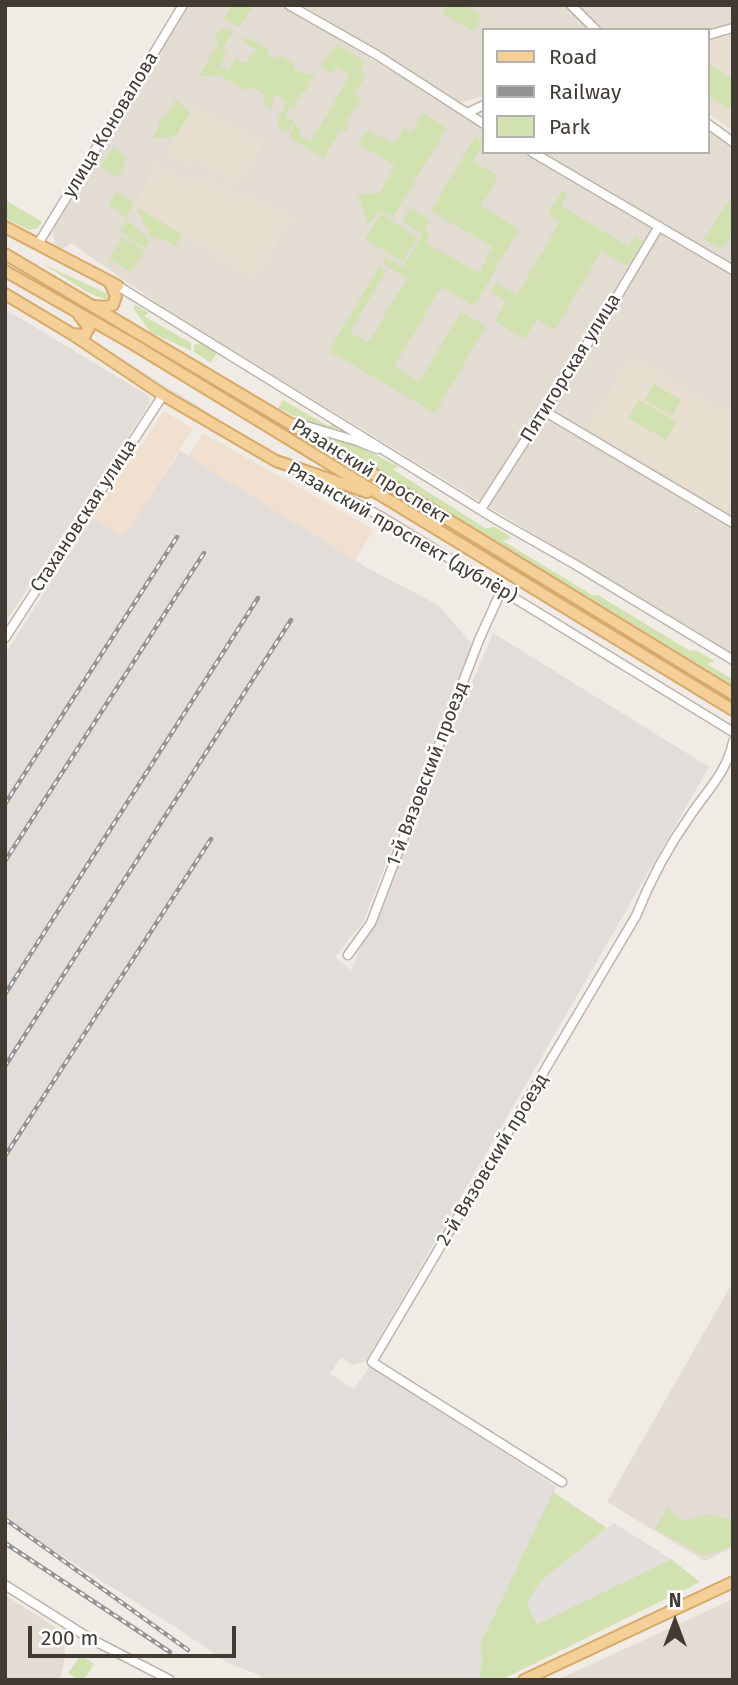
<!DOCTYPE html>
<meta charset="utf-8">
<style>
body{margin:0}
#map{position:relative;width:738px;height:1685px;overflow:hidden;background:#f0ebe4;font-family:"Fira Sans",sans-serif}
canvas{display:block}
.frame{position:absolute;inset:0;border:7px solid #413b34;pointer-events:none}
.legend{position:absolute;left:482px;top:28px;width:228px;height:126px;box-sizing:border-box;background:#fff;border:2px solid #b3b1ae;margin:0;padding:9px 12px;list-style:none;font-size:21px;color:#413b34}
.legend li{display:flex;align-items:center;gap:14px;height:35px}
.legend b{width:35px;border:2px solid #b3b1ae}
.north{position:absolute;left:640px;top:1587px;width:70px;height:70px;-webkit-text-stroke:5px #fff;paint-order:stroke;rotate:0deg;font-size:19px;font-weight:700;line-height:28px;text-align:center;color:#413b34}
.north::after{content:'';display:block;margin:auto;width:24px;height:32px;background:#413b34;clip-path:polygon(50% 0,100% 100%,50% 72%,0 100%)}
.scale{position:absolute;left:28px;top:1626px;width:208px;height:32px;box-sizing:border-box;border:4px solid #413b34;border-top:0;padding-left:9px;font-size:21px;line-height:24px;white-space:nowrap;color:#413b34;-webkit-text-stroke:5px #fff;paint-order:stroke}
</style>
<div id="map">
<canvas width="738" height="1685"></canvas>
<div class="frame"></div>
<ul class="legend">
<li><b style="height:9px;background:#f4cf98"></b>Road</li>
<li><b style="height:9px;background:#939393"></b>Railway</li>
<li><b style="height:19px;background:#d1e1b0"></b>Park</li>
</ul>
<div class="north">N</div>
<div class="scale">200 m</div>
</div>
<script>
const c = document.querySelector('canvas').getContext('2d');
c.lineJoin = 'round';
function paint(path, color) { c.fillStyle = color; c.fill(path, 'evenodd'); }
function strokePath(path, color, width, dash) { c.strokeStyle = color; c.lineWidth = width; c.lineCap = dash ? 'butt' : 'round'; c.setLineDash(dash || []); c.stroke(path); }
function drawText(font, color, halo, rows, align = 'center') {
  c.font = font + ' "Fira Sans",sans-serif'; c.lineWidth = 5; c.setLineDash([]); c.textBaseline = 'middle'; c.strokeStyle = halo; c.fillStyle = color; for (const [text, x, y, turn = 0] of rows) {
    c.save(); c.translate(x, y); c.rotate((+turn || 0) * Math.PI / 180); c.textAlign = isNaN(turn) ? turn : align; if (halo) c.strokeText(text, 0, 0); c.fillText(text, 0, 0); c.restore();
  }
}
paint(new Path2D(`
 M189,5H281L484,126V152H527L733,276V656L164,308L71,243L62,249L55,244L53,235L54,228Z
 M301,5H733V23L708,30H484V96L457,104L355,37Z
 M708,130L733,149V266L536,152H708Z
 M733,1282V1547L705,1561L607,1502Z
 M5,1595L66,1634L64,1662L60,1680H5Z
 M733,1599V1680H557Z`), '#e3dcd2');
paint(new Path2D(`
 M164,411L193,429L123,538L92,518Z
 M203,433L374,530L355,560L188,456Z`), '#f1dfd0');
paint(new Path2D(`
 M5,309L149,396L150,403L5,623Z
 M180,451L369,569L438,605L472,644L363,922L335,957L351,970L493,633L709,767L366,1361L353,1365L341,1357L330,1374L354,1389L371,1365L556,1487L480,1645L482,1659L479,1680H264L257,1674L228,1663L180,1630L5,1520V654L92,518L123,537Z`), '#e2ddd9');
paint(new Path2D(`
 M733,34V131L708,113V41Z
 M194,105L263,144L238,184L193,159L190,164L165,154Z
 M154,165L195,181L203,176L241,197L245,193L292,219L254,278L136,207Z
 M631,356L733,417V498L725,511L587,428Z`), '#e8decf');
paint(new Path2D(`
 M232,5H254L239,27L224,19Z
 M446,5H465L482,15L473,31L442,13Z
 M226,28L233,31L222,50L227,53L220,65L229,71L236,58L246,63L256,49L243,42L245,37L268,49L266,54L276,59L279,55L295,63L293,68L309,76L312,72L314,73L305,93L301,92L299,95L303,98H298L294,104L297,108L290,107L285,116L294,121L288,132L281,130L277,121L287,101L275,95L271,101L274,103L271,109L265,105L264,94L254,88L246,90L219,75L199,76L219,42L215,38L220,30Z
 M338,45L365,62L360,72L366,76L355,95L361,99L345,123L349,127L346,131L341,129L324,157L292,140L290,134L294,124L300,129L298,135L311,142L350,75L337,67L331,73L321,67L334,47Z
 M708,63L733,80V102L728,109L708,96Z
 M176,99L190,113L176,136L153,138L160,126L158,124L163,116H166Z
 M423,113L447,128L393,217L380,211L368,224L358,194H379L395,165L358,144L367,130L394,144L404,128L412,132Z
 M475,137L484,142L473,161L498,176L481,206L519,229L474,306L441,287L394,367L419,382L461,312L486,326L435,413L329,351L379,267L386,271L350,332L368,343L407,278L382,263L385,257L403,267L423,234L402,221L410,208L430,220L425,230L430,234L426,243L479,273L493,247L431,211Z
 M113,147L127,158L118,177L101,167Z
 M562,191L568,194L561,206L628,246L635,236L643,241L628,266L601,251L555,330L537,319L525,339L495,321L506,301L491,292L496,283L517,295L560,222L548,214Z
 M116,192L134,203L126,217L108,205Z
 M733,194V233L722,249L704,239Z
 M5,200L39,220L42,222L38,228L29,230L5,218Z
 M136,207L182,234L176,246L156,236L153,240Z
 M381,214L418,238L402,262L365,239Z
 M127,220L150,240L146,248L120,232Z
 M122,237L145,250L131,272L109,259Z
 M43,264L106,293L109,296L107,300L89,293Z
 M136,305L149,313L144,316L191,343V351H194V345L201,343L217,352L211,363L194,352L150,332L133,308Z
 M654,384L681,400L672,416L645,400Z
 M283,400L328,426L335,424L344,430L309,423L278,408Z
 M639,400L677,422L666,440L628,418Z
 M326,438L350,442L399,467L392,469L485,528L495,527L512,538L503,541L592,595H598L690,651L695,650L715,661L707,664L729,677H733V686Z
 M553,1492L607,1528L541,1581L527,1603L537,1624L671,1559L700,1582L501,1680H479L482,1659L480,1645Z
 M668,1506L674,1515L685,1521L711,1514L733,1521V1546L704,1556L655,1529Z
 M81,1655L94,1664L84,1680H78L68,1673Z`), '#d1e1b0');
paint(new Path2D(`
 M108,350L211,414L209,416L107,353Z
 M18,1313L25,1325L20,1360L8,1366L5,1361V1320Z
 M12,1397L23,1416V1446L15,1451L5,1435V1401Z
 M614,1523L671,1559L537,1624L527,1603L541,1581Z`), '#e1dedc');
const minor = new Path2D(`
 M289,5L377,55L484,124
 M571,5L596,30
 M708,35L733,28
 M467,113L484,105
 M708,124L733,142
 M532,152L733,270
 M38,244L183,5
 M118,286L497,520L576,565L733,660
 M544,411L733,523
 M296,423L357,441L377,449
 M298,472L382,517L733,732
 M481,509L611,307L659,226
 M5,638L163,395
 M348,955L371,923L479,640L502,589
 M562,1482L372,1362L636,916C650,881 668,847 690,816C706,792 727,772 733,742
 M5,1585L89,1638L170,1680`);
const major = new Path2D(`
 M5,227L118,286
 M5,254L326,445L733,694
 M5,271L133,344L733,710
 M5,294L72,334L85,335L89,328L79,315
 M94,306L106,307L113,305L116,296L110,283
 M72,334L163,395L276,461L367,492
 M524,1680L733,1582`);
strokePath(minor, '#bdb4aa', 11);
strokePath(major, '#d7a96a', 14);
strokePath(minor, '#fff', 8);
strokePath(major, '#f4cf98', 10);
const rail = new Path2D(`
 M5,804L177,537
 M5,861L204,553
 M5,994L258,598
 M5,1066L291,620
 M5,1156L211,839
 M5,1519L188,1650
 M5,1543L170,1652`);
strokePath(rail, '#939393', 4.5);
strokePath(rail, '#fff', 2, [5]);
drawText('19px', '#413b34', '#fff', [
 ["улица Коновалова",111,125,-59],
 ["Пятигорская улица",571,368,-58],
 ["Рязанский проспект",370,472,32],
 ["Стахановская улица",84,516,-57],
 ["Рязанский проспект (дублёр)",402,533,30],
 ["1-й Вязовский проезд",428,774,-69],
 ["2-й Вязовский проезд",493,1160,-59]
]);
</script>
